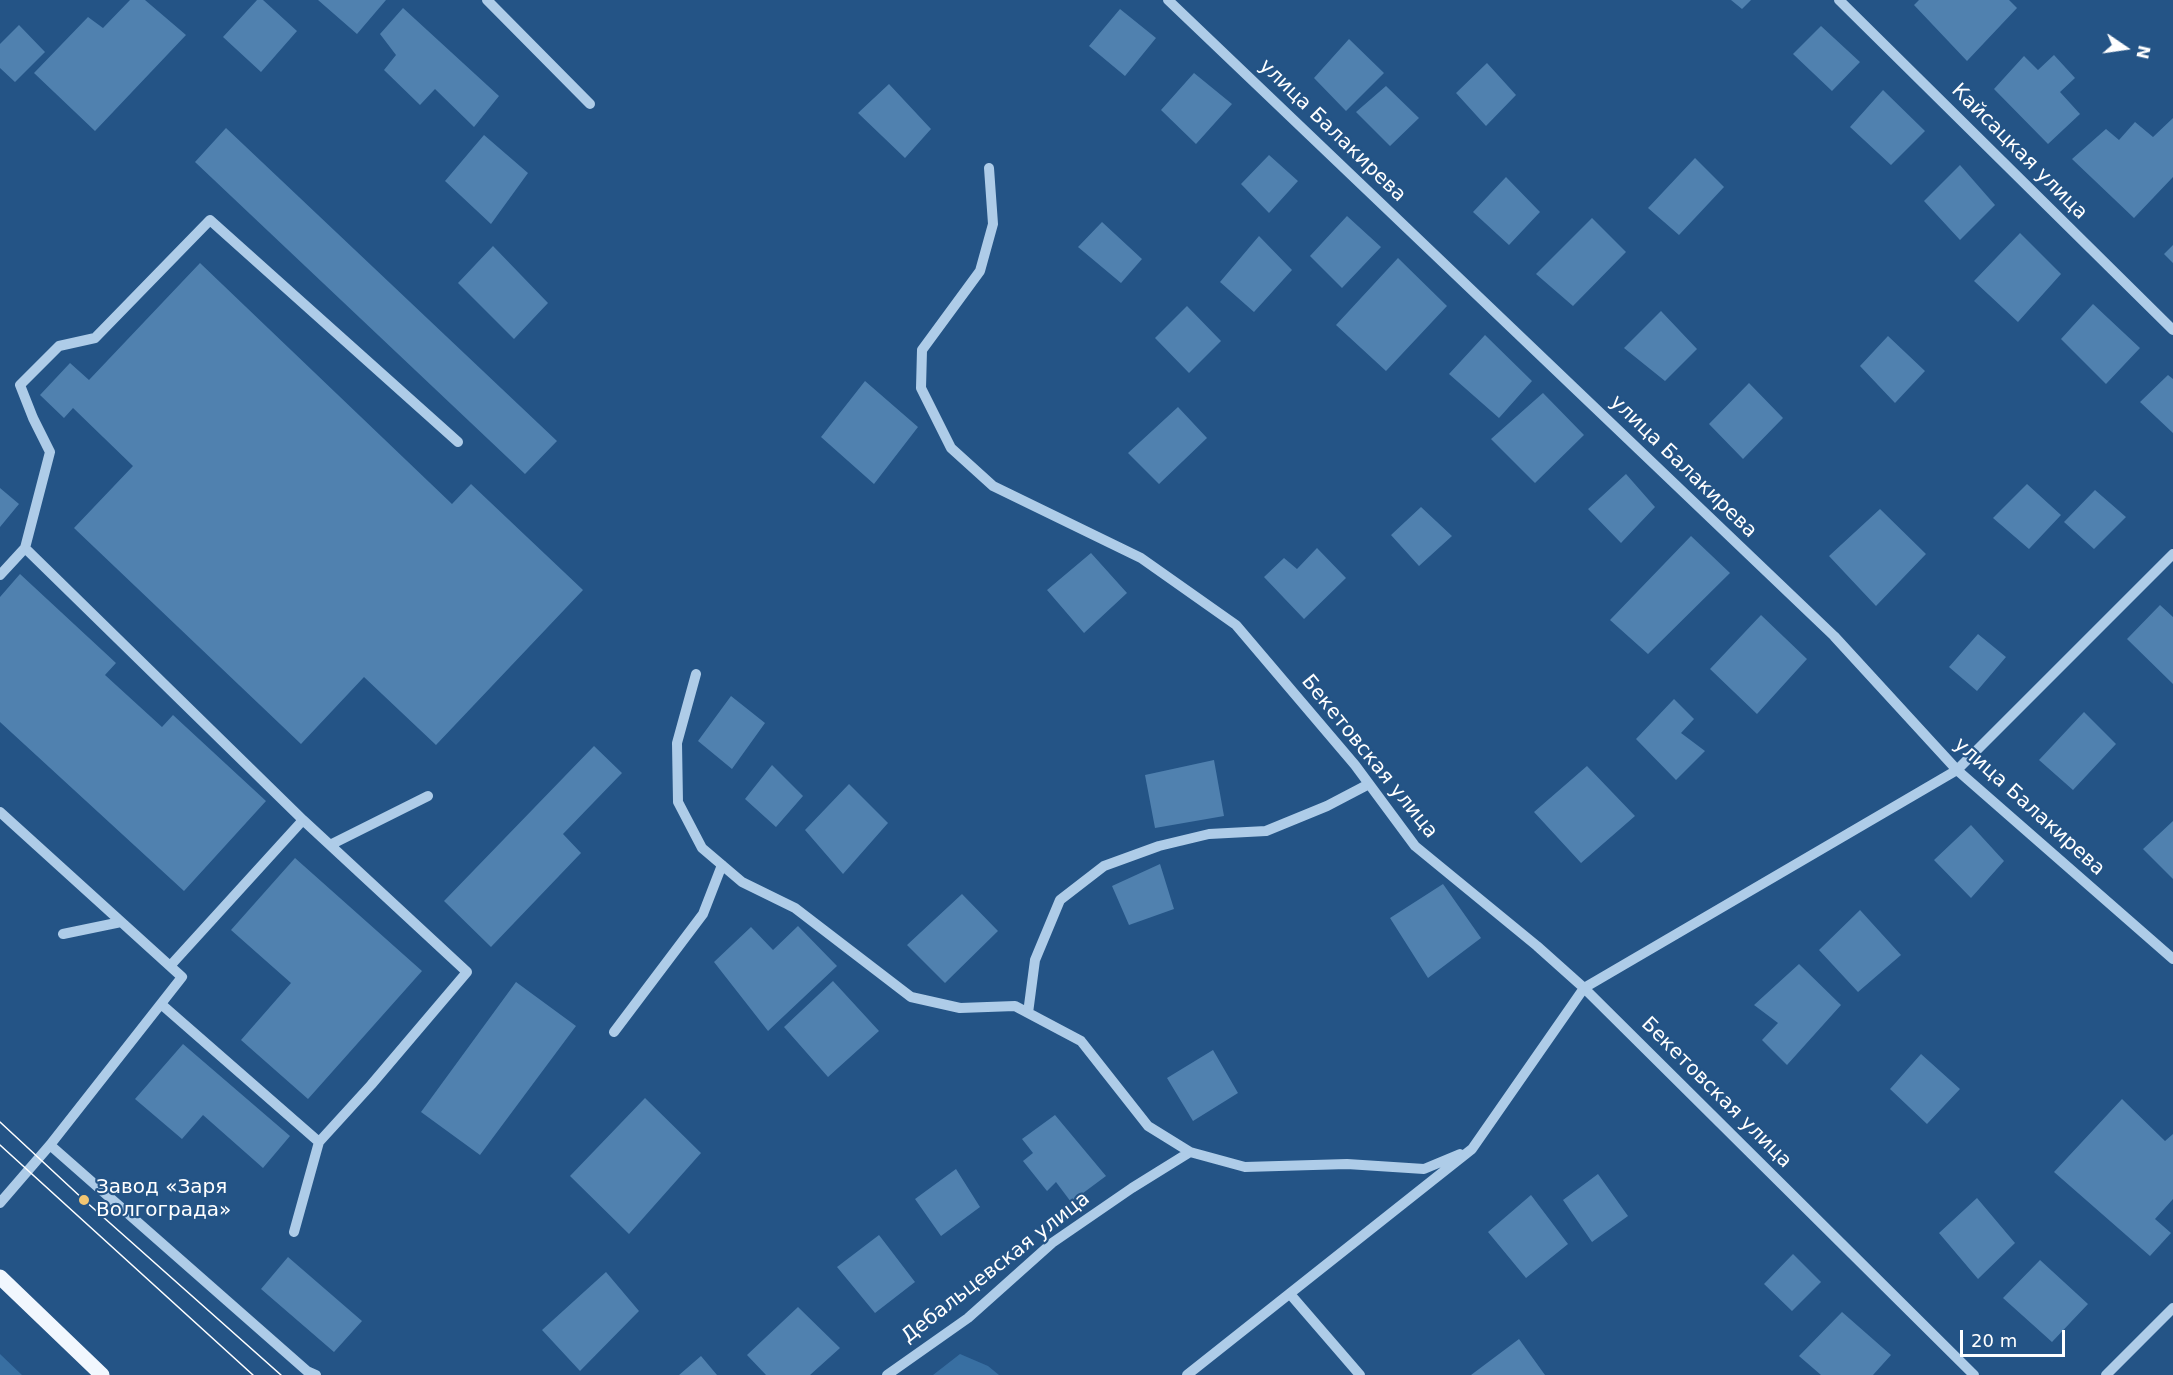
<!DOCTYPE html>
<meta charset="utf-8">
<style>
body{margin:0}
#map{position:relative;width:2173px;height:1375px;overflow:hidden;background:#245486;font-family:"DejaVu Sans",sans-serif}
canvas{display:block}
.north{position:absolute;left:2095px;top:18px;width:60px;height:60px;-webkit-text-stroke:4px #245486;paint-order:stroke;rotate:103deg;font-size:16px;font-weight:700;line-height:24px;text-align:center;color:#fff}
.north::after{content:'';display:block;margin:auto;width:21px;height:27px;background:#fff;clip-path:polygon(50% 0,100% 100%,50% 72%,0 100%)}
.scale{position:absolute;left:1960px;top:1330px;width:105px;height:27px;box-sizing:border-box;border:3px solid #fff;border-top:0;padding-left:8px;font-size:18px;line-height:21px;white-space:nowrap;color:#fff;-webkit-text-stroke:4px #245486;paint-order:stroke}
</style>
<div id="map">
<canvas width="2173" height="1375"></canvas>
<div class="north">N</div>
<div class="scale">20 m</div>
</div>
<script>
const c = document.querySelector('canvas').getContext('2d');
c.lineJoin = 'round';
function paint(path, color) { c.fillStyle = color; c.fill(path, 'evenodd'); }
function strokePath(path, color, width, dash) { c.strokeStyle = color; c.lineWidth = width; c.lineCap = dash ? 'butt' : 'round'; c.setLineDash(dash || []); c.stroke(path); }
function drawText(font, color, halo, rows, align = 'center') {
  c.font = font + ' "DejaVu Sans",sans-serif'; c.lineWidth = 4.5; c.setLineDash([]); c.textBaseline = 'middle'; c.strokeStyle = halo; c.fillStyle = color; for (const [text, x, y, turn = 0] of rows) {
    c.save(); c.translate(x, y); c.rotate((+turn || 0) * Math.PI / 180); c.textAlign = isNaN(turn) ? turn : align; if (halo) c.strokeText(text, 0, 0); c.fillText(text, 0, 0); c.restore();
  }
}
paint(new Path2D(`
 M0,1354L22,1375H0Z
 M960,1354L988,1366L999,1375H933Z`), '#386fa2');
paint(new Path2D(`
 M130,0H145L186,35L95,131L34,73L88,17L103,28Z
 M257,0H263L297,31L261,72L223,37Z
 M318,0H386L357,34Z
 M1731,0H1751L1742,9Z
 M1919,0H2009L2017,8L1967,61L1914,5Z
 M403,8L499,96L474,127L435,89L420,105L384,70L396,55L380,34Z
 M1120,9L1156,38L1125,76L1089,46Z
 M19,25L45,52L15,82L0,68V44Z
 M1821,26L1860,62L1832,91L1793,54Z
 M1349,39L1384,73L1346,111L1314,78Z
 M2054,55L2075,78L2060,92L2080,114L2048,144L1994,89L2024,56L2038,70Z
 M1487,63L1516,95L1486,126L1456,93Z
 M1194,73L1232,104L1196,144L1161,110Z
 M889,84L931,129L905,158L858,113Z
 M1386,86L1419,118L1390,146L1356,112Z
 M1883,90L1925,131L1891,165L1850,127Z
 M2173,118V177L2134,218L2072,159L2106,129L2119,140L2135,122L2153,137Z
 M226,128L557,441L525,474L195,162Z
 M484,135L528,173L491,224L445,181Z
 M1269,155L1298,181L1269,213L1241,184Z
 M1695,158L1724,187L1679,235L1648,208Z
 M1960,165L1995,205L1960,240L1924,201Z
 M1506,177L1540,212L1509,245L1473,212Z
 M1347,216L1381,247L1342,288L1310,256Z
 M1592,218L1626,252L1573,306L1536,274Z
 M1102,222L1142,259L1121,283L1078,247Z
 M2020,233L2061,274L2018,322L1974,281Z
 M1259,236L1292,270L1254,312L1220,282Z
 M2173,245V263L2164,254Z
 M493,246L548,303L514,339L458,283Z
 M1398,258L1447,306L1386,371L1336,325Z
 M200,263L452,504L471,484L583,590L436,745L364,677L301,744L74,528L133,466L73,408L64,418L40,395L70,363L89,380Z
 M2093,304L2140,348L2106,384L2061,339Z
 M1187,306L1221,341L1189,373L1155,338Z
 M1661,311L1697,349L1665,381L1624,348Z
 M1485,335L1532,381L1499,418L1449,374Z
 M1888,336L1925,371L1895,403L1860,366Z
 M2168,375L2173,379V433L2140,402Z
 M865,381L918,427L874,484L821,437Z
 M1749,383L1783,418L1743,459L1709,424Z
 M1543,393L1584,435L1535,483L1491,439Z
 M1178,407L1207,438L1159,484L1128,453Z
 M1626,474L1655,507L1621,543L1588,509Z
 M2027,484L2061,515L2029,549L1993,518Z
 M0,488L19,504L0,527Z
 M2095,490L2126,517L2094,549L2064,522Z
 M1421,507L1452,536L1419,566L1391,535Z
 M1880,509L1926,554L1876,606L1829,556Z
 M1691,536L1730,573L1648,654L1610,620Z
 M1317,548L1346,578L1304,619L1264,577L1284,558L1297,569Z
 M1091,553L1127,593L1084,633L1047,590Z
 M20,574L116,663L105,675L162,727L173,715L266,801L184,891L0,722V597Z
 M2160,605L2173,617V684L2127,639Z
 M1761,615L1807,659L1757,714L1710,669Z
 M1978,634L2006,657L1977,691L1949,667Z
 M731,696L765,723L732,769L698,741Z
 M1674,699L1694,719L1681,733L1705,751L1676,780L1636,739Z
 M2084,712L2116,744L2073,790L2039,760Z
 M594,746L622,773L563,834L581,853L491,947L444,901Z
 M1214,760L1224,816L1155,828L1145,775Z
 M772,765L803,796L776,827L745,799Z
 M1587,766L1635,816L1581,863L1534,812Z
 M849,784L888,823L843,874L805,830Z
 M2173,821V879L2143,849Z
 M1971,825L2004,861L1971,898L1934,860Z
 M295,858L422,971L308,1099L241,1040L291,983L231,930Z
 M1160,864L1174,909L1129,925L1112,886Z
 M1443,884L1481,938L1428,978L1390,918Z
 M962,894L998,931L945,983L907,945Z
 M1860,910L1901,955L1858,992L1819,950Z
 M798,926L837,966L768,1031L714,962L751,927L773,950Z
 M1799,964L1841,1005L1787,1065L1762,1040L1778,1023L1754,1005Z
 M833,981L879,1031L828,1077L784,1027Z
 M516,982L576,1026L480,1155L421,1112Z
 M183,1044L290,1136L263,1168L203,1115L182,1139L135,1099Z
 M1213,1050L1238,1093L1193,1121L1167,1078Z
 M1921,1054L1960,1089L1927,1124L1890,1089Z
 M645,1098L701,1153L629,1234L570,1176Z
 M2122,1099L2165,1141L2173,1134V1199L2155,1219L2171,1233L2150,1256L2054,1172Z
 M1055,1115L1106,1176L1071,1202L1056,1182L1047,1191L1023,1161L1033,1153L1022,1139Z
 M956,1169L980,1207L941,1236L915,1199Z
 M1598,1174L1628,1216L1592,1242L1563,1200Z
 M1531,1195L1568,1244L1526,1278L1488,1232Z
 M1977,1198L2015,1243L1978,1279L1939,1233Z
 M879,1235L915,1282L875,1313L837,1267Z
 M1793,1254L1821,1282L1792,1311L1764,1284Z
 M288,1257L362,1321L334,1352L261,1289Z
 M2040,1260L2088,1304L2052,1342L2003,1298Z
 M606,1272L639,1311L580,1371L542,1330Z
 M798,1307L840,1348L810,1375H766L747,1355Z
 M1842,1312L1891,1355L1873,1375H1821L1799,1356Z
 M1519,1339L1545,1375H1471Z
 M701,1356L717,1375H679Z`), '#5081af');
strokePath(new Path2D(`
 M487,0L590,104
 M1168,0L1834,636L1957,770L2173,959
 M1839,0L2173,330
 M989,168L993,224L980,271L922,350L921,388L951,448L993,486L1141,558L1236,625L1355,765L1415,846L1537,946L1584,988L1974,1375
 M25,548L50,452L33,418L20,385L59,346L95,338L210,220L458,442
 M0,575L25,548L303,820L170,966
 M696,674L677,743L678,802L702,848L742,882L795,908L911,997L960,1008L1015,1006L1081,1041L1148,1126L1190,1152
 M0,812L182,977L50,1145L0,1203
 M303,820L330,845L428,796
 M63,934L121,922
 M161,1004L319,1142
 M1028,1013L1035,960L1060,900L1104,866L1159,846L1209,834L1266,831L1327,806L1369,784
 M614,1032L703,914L722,865
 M50,1145L307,1371L316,1375
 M294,1232L319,1142L371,1085L467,972L330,845
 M1290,1294L1360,1375
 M887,1375L968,1318L1052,1243L1132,1188L1190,1152L1245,1167L1347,1164L1424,1169L1460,1154
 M1187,1375L1472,1149L1584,988L1957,770L2173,554
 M2106,1375L2173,1308`), '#aecce8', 10);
strokePath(new Path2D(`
 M0,1277L102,1375`), '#f1f7fe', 15);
strokePath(new Path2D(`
 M0,1122L84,1200L281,1375
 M0,1145L253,1375`), '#fff', 1.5);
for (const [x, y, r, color] of [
 [84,1200,6,"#f3c672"]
]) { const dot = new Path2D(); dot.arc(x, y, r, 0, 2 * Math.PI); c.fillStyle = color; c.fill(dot); strokePath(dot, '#245486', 2); }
drawText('20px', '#fff', '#245486', [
 ["улица Балакирева",1332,131,44],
 ["Кайсацкая улица",2019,152,45],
 ["улица Балакирева",1683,467,44],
 ["Бекетовская улица",1369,757,51],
 ["улица Балакирева",2029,807,42],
 ["Бекетовская улица",1716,1093,45],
 ["Дебальцевская улица",996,1268,-38]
]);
drawText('20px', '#fff', '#245486', [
 ["Завод «Заря",96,1188],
 ["Волгограда»",96,1211]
], 'left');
</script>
